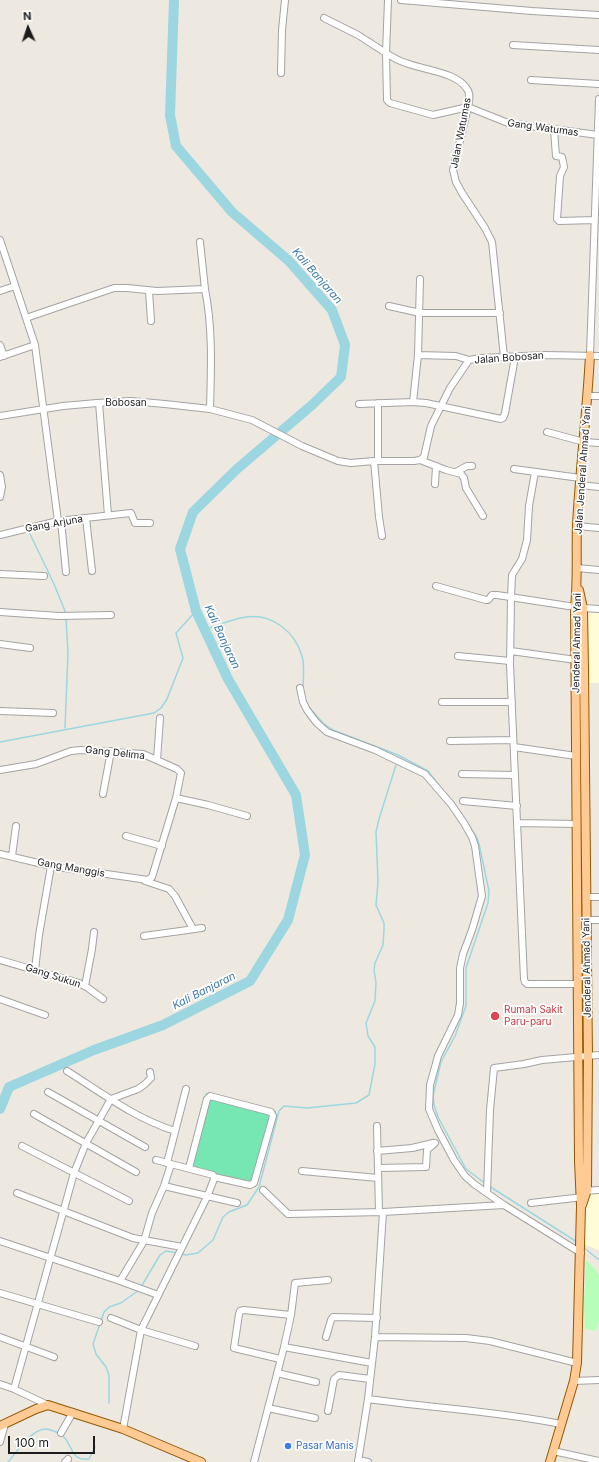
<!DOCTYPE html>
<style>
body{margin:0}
#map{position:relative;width:599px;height:1462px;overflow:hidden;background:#eee9e0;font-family:Inter,sans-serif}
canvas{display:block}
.north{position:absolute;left:8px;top:8px;width:40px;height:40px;-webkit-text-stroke:3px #fff;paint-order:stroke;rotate:357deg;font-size:11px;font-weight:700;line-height:16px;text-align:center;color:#1c1c1c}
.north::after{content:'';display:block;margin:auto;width:14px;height:18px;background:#1c1c1c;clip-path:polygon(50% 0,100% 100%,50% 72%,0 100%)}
.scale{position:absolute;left:8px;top:1436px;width:87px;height:18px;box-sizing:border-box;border:2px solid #1c1c1c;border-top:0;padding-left:5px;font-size:12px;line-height:14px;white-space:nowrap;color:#1c1c1c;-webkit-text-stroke:3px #fff;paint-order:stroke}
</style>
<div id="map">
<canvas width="599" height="1462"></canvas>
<div class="north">N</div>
<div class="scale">100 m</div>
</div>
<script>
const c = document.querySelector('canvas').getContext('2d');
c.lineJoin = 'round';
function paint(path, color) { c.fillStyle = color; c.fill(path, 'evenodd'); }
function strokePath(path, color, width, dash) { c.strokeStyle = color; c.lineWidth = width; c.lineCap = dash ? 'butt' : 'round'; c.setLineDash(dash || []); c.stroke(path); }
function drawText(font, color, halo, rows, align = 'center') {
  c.font = font + ' Inter,sans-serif'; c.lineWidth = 3.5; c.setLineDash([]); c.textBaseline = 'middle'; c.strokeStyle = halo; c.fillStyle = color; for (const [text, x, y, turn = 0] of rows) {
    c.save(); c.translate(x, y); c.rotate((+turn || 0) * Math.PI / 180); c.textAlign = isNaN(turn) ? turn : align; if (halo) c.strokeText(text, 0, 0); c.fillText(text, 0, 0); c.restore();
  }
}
paint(new Path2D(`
 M583,608L599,610V683H584Z
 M599,1190V1251L596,1249L580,1243L581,1213L588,1192Z`), '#fffcd8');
paint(new Path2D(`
 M586,1260L596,1270L599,1275V1320L596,1331L585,1329L584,1302Z`), '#b7feb8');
paint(new Path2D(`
 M206,1093L276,1111L256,1187L187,1167Z`), '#76e6b3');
strokePath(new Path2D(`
 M30,534L54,584L65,611L66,614
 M205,630C218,625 232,619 246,617C272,613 295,632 302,656C305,666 303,679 303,690
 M307,705L323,723L333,730L398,755L428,771L444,792
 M65,728L68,653L66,618
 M0,742L154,713L161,708L167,699L183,658L176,633L196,611
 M468,824L477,838L479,844L489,891L488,903L466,968V1006L455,1036L441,1062L433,1096L434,1105L438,1117L466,1169L486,1184
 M489,1186L577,1242
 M583,1247L599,1260
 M181,1254L186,1255L198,1253L213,1240L223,1217L229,1212L247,1205L259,1187L279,1111L284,1106L307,1108L356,1103L369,1095L375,1064V1047L368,1036L366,1023L375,1001L376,983L374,970L375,963L383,945L384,930V923L376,905L378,882L376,832L379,819L396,765
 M141,1287L160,1255L166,1251L178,1253
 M109,1403V1375L106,1367L96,1354L93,1344L104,1312L109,1307L121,1303L139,1290
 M62,1435C73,1444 70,1462 89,1459L95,1447
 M8,1462C17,1452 31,1429 46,1429C50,1429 55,1432 59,1433`), '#9cd6e1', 1.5);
strokePath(new Path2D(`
 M0,1109L9,1087L94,1050L163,1025L250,981L288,920L305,855L296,795L228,679L196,611L180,549L193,512L237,469L312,405L341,377L345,345L332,310L289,261L232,212L176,146L170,115L174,0`), '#9cd6e1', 10);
const minor = new Path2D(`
 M388,0L386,53C392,57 399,61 406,63C423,70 457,72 467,89C471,94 469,101 468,107L453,170L456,182L462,193L485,228L492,242L504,357
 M401,0L532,11L599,15
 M324,18L358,35L386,53L387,100L390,103L433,115L468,107L508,123L598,135
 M513,45L599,50
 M281,73L282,30L285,0
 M531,80L599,84
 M554,130L556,156L562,157L564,167L560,176L557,219L559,221L595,220
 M0,240L35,345L58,521
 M200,242L205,289
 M0,291L15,286
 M149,291L151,321
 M389,306L420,313H500
 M26,318L114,288H127L157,291L205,289C213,329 211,369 210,409
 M0,345L4,356
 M418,355L456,356L469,360
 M590,355L599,99
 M0,357L35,345
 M589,396H599
 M413,402L418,355L420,279
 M99,403L108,515
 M359,404L413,402L426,403L501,419L503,418L505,413L515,357
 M0,416L63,406L97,403L131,401L165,404L210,409L252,420L302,446L338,461L351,463L374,461H414L420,460L424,457L431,426L450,388L469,360L481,358L545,355L599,356
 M547,432L584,442L599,443
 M420,460L446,470L461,474L464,478L466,488L483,516
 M374,461L379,517L382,536
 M378,461V403
 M514,469L580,478
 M456,472L467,466H472
 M535,472L529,506L527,540L522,559L512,575L511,598L510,665L524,979L525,982L527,984H578
 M0,475L2,487L0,497
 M435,484L436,466
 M580,485L599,487
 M86,518L92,571
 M61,521L66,572
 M577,526L599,528
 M0,535L58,521L131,513L135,523H150
 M577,568L599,570
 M0,574L44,576
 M436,586L486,600H488L492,595H497L575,607
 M583,608L599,609
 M0,612L59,616L111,615
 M0,644L30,648
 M511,651L576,660
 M458,656L510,661
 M300,688L303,702L307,710L316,722L327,732L375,750L425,774L451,804L464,823L472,837L475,846L482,896L472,930L463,954L460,968V1003L458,1015L438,1056L430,1085L429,1109L438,1130L454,1160L465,1176L474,1184L504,1205L581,1253
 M442,702H512
 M0,711L53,713
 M450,741L513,740
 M514,747L576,756
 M157,760L160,718
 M0,770L36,764L71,751L81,750L143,754L177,769L181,773L176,798L152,877L148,880L51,866L0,854
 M462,774L515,775
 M103,794L111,751
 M176,798L208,805L247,816
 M463,801L517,806
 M518,823L577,824
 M126,836L162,846
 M12,856L16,826
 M145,881L169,889L175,896L193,929
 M586,897H599
 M587,920H599
 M144,936L202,928
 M0,960L79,983L88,988L103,999
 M35,970L39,935L51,866
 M85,986L92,949L94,932
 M0,999L45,1015
 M67,1071C102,1093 134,1118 175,1131
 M48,1092L145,1147
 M34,1114L136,1172
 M377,1126L379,1212
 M22,1146L129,1201
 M377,1151L412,1148L433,1143
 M167,1163L186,1089
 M189,1168L207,1099L210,1096L271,1112L273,1116L254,1183L250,1185L214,1177
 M378,1168L426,1167L427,1150L435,1143
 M302,1171L378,1178
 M164,1186L237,1203
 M263,1190L288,1214L383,1212
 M583,1191L599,1190
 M487,1192L490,1110L494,1068L524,1064L542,1060L599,1055
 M17,1193L133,1238L182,1247
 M531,1203L583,1197
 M0,1241L120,1281L158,1295
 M120,1281L144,1241L152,1213L164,1186L171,1164L156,1160
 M0,1293L99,1322
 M111,1318L141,1330L195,1346
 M0,1337L54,1357
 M326,1337L331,1320L333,1317L377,1318
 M375,1337L466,1338L490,1341L577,1363
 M284,1347L372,1363
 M280,1359L234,1348L239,1314L240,1311L244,1310L291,1315
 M277,1373L316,1382
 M574,1381L599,1380
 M0,1384L14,1389L48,1405
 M14,1389L74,1173L86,1143L111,1099L138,1089L145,1084L151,1078L150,1072
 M368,1399C432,1408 497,1411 561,1424
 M268,1408L315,1418
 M328,1411L334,1379L339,1375L370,1379
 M123,1429L141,1330L207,1197L214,1179L213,1175L171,1164
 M61,1433L73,1412
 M0,1442L5,1424
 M553,1451L599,1461
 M358,1460L368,1462
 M65,1462L68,1459
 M254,1462L284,1347L291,1315L295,1283L328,1280
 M358,1462L368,1399L375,1337L383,1212L504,1205`);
const major = new Path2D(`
 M579,590L583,608L584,670L588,1057L587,1190L582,1205
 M0,1426L36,1409L48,1405L123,1429L201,1462
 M550,1462L574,1381L577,1363L581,1206L579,1161L575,607C578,580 576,553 577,525C580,469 587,412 590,355`);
strokePath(minor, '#a3a3a3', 8);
strokePath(major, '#935900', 10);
strokePath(minor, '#fff', 6);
strokePath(major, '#ffca94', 8);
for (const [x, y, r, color] of [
 [495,1016,5,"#e0444e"],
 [288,1446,4,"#3f7fe0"]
]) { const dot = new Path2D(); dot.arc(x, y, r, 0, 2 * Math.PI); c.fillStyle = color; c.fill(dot); strokePath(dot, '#fff', 1.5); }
drawText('10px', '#1c1c1c', '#fff', [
 ["Gang Watumas",543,128,8],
 ["Jalan Watumas",461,133,-79],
 ["Jalan Bobosan",509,358,-4],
 ["Bobosan",126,403],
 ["Jalan Jenderal Ahmad Yani",583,470,-86],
 ["Gang Arjuna",54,524,-10],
 ["Jenderal Ahmad Yani",577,643,-89],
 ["Gang Delima",115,753,6],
 ["Gang Manggis",71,868,10],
 ["Jenderal Ahmad Yani",587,968,-91],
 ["Gang Sukun",53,976,18]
]);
drawText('10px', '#be3a42', '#fff', [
 ["Rumah Sakit",504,1010],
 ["Paru-paru",504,1022]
], 'left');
drawText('10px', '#366cbe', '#fff', [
 ["Pasar Manis",296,1446]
], 'left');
drawText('italic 11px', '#3e7bab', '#fff', [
 ["Kali Banjaran",317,276,49],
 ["Kali Banjaran",222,637,65],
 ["Kali Banjaran",204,991,-27]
]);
</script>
